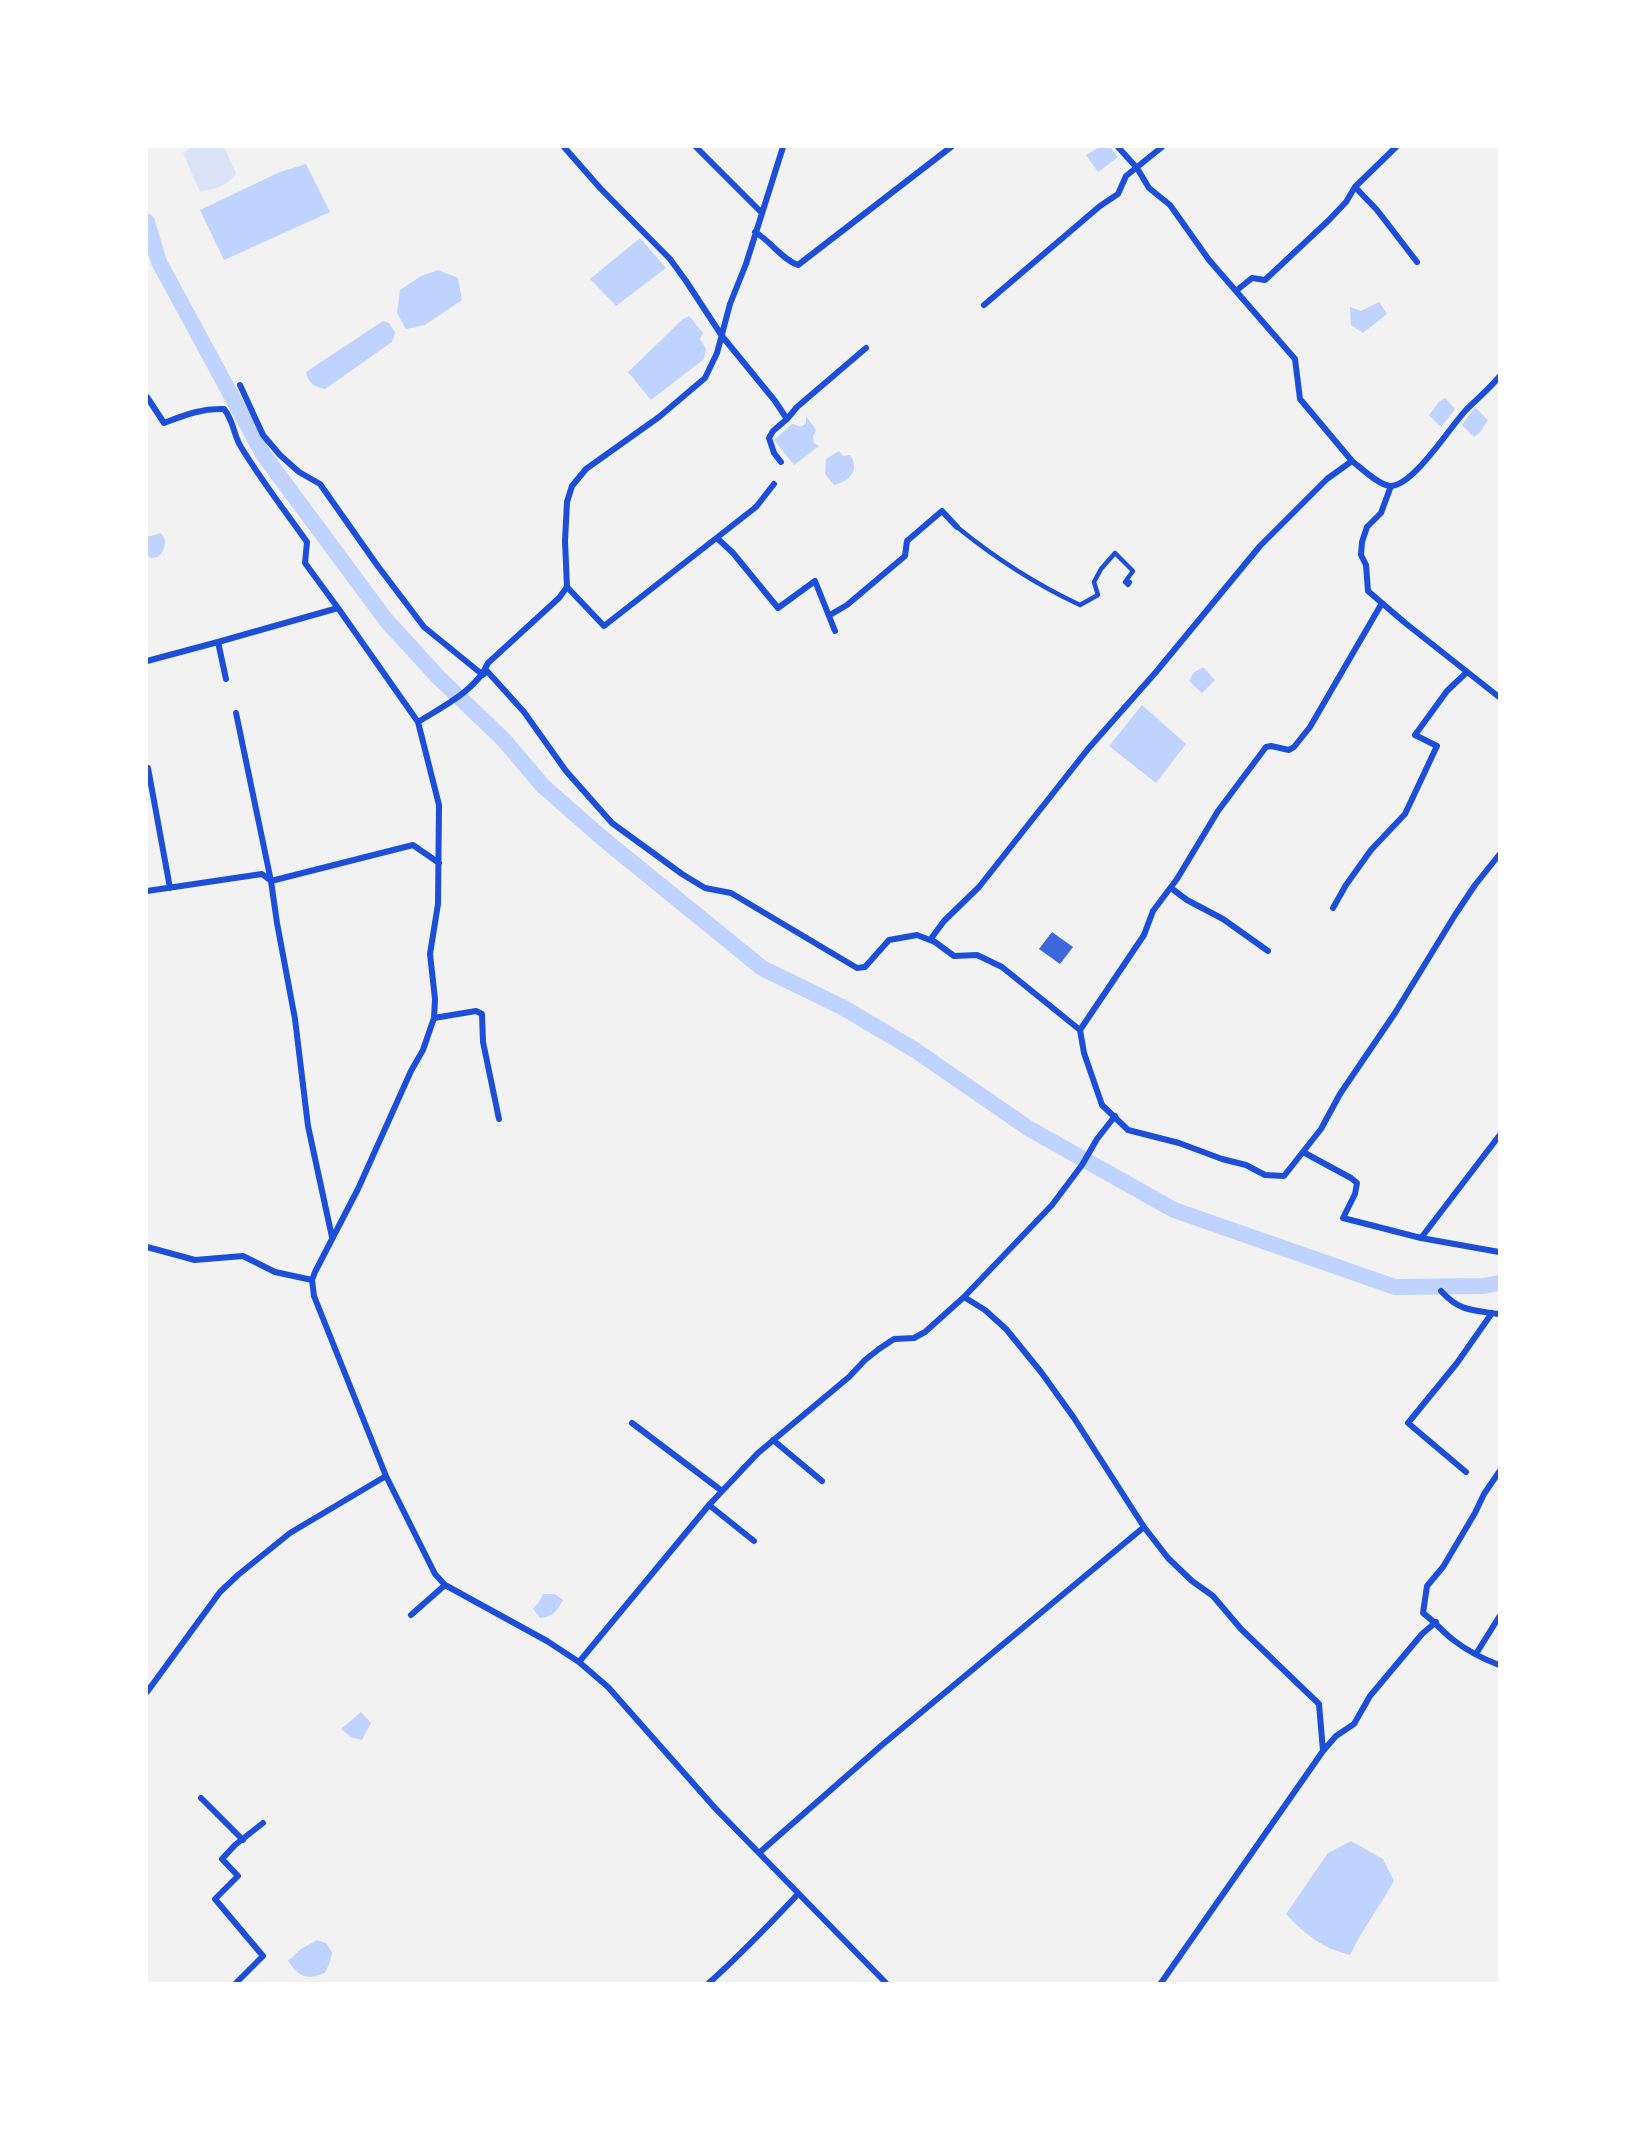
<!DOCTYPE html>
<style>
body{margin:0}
#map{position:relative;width:1646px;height:2130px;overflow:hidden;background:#f2f2f2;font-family:Cabin,sans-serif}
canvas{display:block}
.frame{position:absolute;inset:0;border:148px solid #fff;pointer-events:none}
</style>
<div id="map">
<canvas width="1646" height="2130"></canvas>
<div class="frame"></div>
</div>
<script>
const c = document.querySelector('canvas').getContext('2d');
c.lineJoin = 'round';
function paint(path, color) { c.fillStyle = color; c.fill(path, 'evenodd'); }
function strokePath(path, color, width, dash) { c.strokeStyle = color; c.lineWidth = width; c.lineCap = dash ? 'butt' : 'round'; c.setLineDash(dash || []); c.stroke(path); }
paint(new Path2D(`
 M193,147H224L236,173C229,186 214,189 200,192L183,153Z`), '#dbe4f7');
paint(new Path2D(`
 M1100,147H1110L1118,157L1098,172L1086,155Z
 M306,164L330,212L224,260L200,210L280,172Z
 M640,238L666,268L616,306L590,279Z
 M438,270L458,278L462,300L425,325L406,329L397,313L400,290L421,276Z
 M1379,302L1387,314L1363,333L1351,325L1350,307L1361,311Z
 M689,316L703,333L700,339L706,349L704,359L651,400L628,372L683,319Z
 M383,321L389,323L395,332L392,342L325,389C315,387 308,383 306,372Z
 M1445,398L1455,409L1441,427L1429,415L1439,402Z
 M1475,407L1488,420L1480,432L1474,437L1462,425Z
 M806,416L816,430L813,437L814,443L819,446L794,465L774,440L792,424C798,425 801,429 806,423Z
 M839,451L843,456L850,455C860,470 850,481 834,485L825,474L826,459Z
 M161,533C168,541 165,550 158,557L151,558L147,555V537Z
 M1203,667L1215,680L1202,693L1189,681L1193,673Z
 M1142,705L1186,744L1156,783L1109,746Z
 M543,1594H555L563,1600C557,1611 553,1617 540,1618L533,1609L539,1602Z
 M361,1712L371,1723L362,1740L351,1737L341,1729Z
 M1351,1841L1383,1859L1394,1881C1380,1906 1363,1928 1350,1955C1324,1949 1304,1934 1286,1914L1328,1853Z
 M317,1940L326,1943L332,1952L330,1962L325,1973C307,1980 300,1978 288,1961L301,1949Z`), '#bfd3fe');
strokePath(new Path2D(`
 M147,222L159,262L263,454L386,620L439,678L503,739L543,786L601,837L762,968L842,1007L915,1050L1028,1128L1174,1210L1395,1287L1483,1286L1499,1283`), '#bfd3fe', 16);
paint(new Path2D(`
 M1052,932L1073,947L1060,964L1039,949Z`), '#3d67dc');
strokePath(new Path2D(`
 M957,527C995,558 1035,584 1080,605L1098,595L1094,582L1101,569L1115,553L1133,571L1125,582L1128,585L1130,582`), '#1d4ed8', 4.5);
strokePath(new Path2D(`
 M564,147L600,188L670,259L686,281L722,336L775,401L787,419L773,431L769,438L774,453L781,462
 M696,147L762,213
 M1118,147L1137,168L1149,188L1170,205L1209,260L1295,359L1300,399L1352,461
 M1355,187L1377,210L1417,262
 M755,232C771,241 781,259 798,265L951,147
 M1236,291L1252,278L1265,280L1329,220L1346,202L1355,187L1396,147
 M984,305L1100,206L1118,194L1126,176L1162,147
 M240,385L263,435L280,455L299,472L320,484L377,565L424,627L483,675L487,671L524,712L566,771L612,823L682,874L705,888L731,893L857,968L865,967L889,940L917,935L935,942L954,956L977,955L1002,967L1080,1030L1084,1053L1102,1105L1128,1130L1179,1143L1222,1159L1246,1165L1265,1175L1284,1176L1321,1129L1340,1094L1395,1013L1455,915L1475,885L1499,855
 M147,397L164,423C185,415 202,408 224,409C234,421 233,434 241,447C261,480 285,511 307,542L305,563L338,608
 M787,419L797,407L866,348
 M1391,486L1381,513L1367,527L1362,542L1361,555L1366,565L1368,591L1404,622L1499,697
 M717,538L733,553L778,608L815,581L835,631
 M567,587L604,626L756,507L774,484
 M830,615L847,605L905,556L907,541L942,511L957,527
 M147,661L218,642
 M226,679L218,642L338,608L418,722
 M236,713L271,881L277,923L295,1019L308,1126L332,1237
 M148,768L170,888
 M1171,888L1187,900L1223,919L1268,951
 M147,891L262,874L271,881L413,845L439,863
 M1333,908L1346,885L1371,850L1405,814L1437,746L1415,735L1447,691L1467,672
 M930,940L944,921L979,887L1088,749L1156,672L1260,546L1327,479L1352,461C1361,468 1381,487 1391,486C1414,485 1450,427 1466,410C1477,399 1489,389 1499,377
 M434,1018L476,1011L482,1014L483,1042L499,1119
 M1080,1030L1144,935L1153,911L1177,879L1218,811L1266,747L1271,746L1289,750L1294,747L1310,727L1382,603
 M1303,1152L1351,1178L1357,1183L1355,1194L1343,1218L1421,1238L1499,1252
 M1421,1238L1499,1136
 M147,1247L195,1260L243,1256L275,1272L312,1280
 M1441,1291C1460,1312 1473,1310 1499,1314
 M964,1297L985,1310L1006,1329L1041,1372L1074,1418L1144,1527
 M632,1423L722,1491
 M773,1440L822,1481
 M1466,1472L1408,1423L1457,1363L1492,1313
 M1499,1472L1484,1494L1475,1513L1443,1567L1427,1586L1423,1613C1434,1621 1442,1631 1452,1639C1466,1650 1483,1659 1499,1665
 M386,1476L435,1574L445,1585L547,1641L579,1662L608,1687L715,1808L886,1983
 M709,1505L754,1541
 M411,1615L445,1585
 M1476,1654L1499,1617
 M579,1662L709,1505L758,1453L849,1377L865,1360L879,1349L894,1339L914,1338L925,1332L964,1297L1052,1205L1082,1165L1097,1139L1115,1116
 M147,1692L220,1592L238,1575L290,1533L386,1476L314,1296L312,1280L315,1272L358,1189L411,1071L423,1050L434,1018L435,999L430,954L438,904L439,805L418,722C442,707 477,690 488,663L559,598L567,587L565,541L567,502L572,486L586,469L659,417L705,378L717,353L730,304L746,264L783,147
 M1323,1751L1336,1736L1354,1724L1370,1696L1422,1634L1436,1622
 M201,1798L243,1840
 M759,1853L882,1745L1144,1527L1168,1558L1192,1581L1213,1596L1241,1629L1319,1704L1323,1751L1161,1983
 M236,1983L263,1956L215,1899L238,1876L222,1859L235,1845L263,1823
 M709,1983C740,1955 769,1925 798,1894`), '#1d4ed8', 6);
</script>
